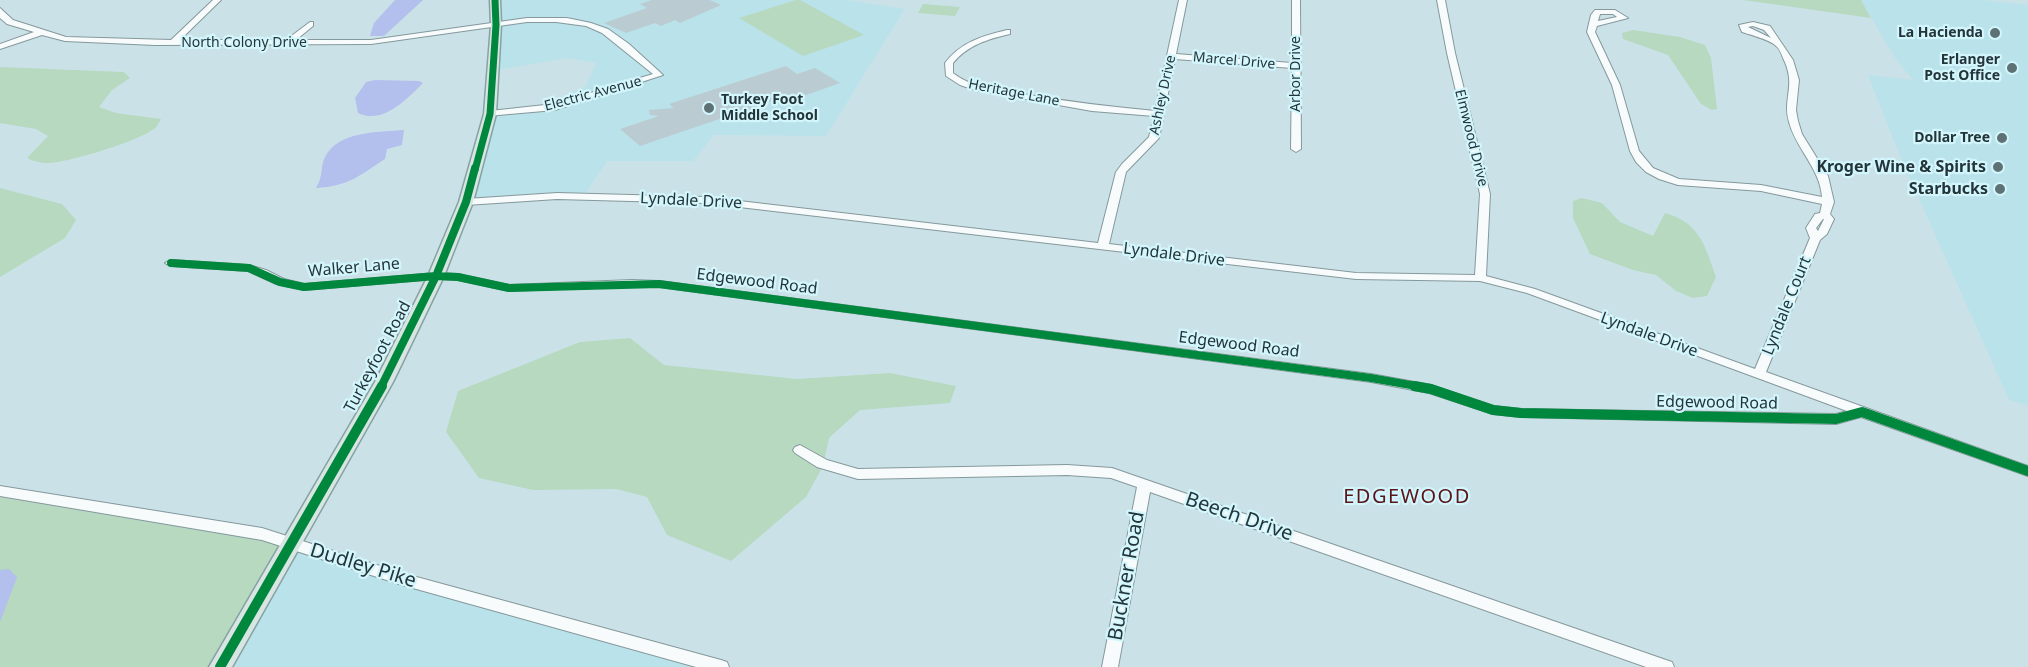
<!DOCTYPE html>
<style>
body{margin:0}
canvas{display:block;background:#cae2e7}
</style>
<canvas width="2028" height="667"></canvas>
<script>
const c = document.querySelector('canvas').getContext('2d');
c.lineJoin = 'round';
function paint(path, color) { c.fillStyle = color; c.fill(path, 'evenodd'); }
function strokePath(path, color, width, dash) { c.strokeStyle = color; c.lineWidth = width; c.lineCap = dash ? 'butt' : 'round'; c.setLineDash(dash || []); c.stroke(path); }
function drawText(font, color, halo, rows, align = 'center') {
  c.font = font + ' "Noto Sans",sans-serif'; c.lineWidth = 4.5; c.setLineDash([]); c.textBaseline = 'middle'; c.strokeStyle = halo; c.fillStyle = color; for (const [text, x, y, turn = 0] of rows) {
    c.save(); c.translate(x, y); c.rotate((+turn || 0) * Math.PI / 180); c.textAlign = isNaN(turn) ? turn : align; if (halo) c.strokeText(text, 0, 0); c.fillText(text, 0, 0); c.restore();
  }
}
paint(new Path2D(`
 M495,0H847L905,9L826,136L714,135L693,161H607L584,196L466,202L490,114L535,109L586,86L596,63L566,58L494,71Z
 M1861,0H1984L2028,5V405L2009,400L1900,156L1868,75L1913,80L1895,58Z
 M289,544L721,667H220Z`), '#bae2ea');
paint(new Path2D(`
 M796,0H800L864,35L803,56L739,18Z
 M1743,0H1861L1871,18Z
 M923,4L960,7L955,16L918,13Z
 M1633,30L1680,37L1705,45L1711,58L1717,109L1712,110L1701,104L1668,55L1623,39L1622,33Z
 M0,67L124,72L130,78L112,90L99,107L116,113L161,119C159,122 158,125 156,127C144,140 69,162 50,163C41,163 35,162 27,158L48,136L36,129L0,123Z
 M0,188L62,204L76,220L65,238L0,277Z
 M1582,198L1602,203L1620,222L1653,236L1665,213C1700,223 1705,246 1716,277L1707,296L1693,298L1676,291L1656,275L1633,270L1590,254L1573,218V201Z
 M630,338L664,365L797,379L890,373L956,386L950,403L860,410L829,438L823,466L806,497L731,561L667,535L647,497L616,489L533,490L479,478L446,432L458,391L580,342Z
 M0,491L289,544L220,667H0Z`), '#b6d9c0');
paint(new Path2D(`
 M395,0H423L384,36H370L374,23Z
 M375,80L419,81L423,83C407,99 383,125 358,113L355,98L366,82Z
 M404,130L402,145L387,149L385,159C359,176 349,186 316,188C324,175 320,166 325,157C338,131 379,132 404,130Z
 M9,569L17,577L0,622V570Z`), '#b3bfed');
paint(new Path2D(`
 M652,0H710L721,5L680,23L675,20L661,26L655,23L626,33L604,23L647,8L640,4Z
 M786,66L797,74L815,68L840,83L798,98L793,94L640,146L620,129L659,116L650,115L649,110L674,108L669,104Z`), '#bbcbd2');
const minor = new Path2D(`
 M213,0H221L180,40H286L310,22H313V26L296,40H371L527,18H567L591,23L608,29L629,44L663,75L555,110L487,116V112L490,111L554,104L653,74L602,33L586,26L556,22H527L371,44L155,45L65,41L42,35L0,49V44L34,32L7,24L0,18V8L13,20L66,37L171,40Z
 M1179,0H1187L1176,54L1292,63V0H1300L1301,149L1296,152L1291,149L1292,68L1175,59L1159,138L1126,172L1109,244L1356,273L1475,275L1480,194L1447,53L1437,0H1445L1455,53L1490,194L1486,276L1535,289L1755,369L1810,238L1806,228L1815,214L1820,213L1822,204L1761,191L1678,185L1659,179L1646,172L1636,162L1630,151L1612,85L1587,32L1591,15L1595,10H1615L1628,18L1597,26L1595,32L1620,85L1639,151L1653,168L1679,179L1761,185L1822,197C1820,168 1796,149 1789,122C1782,98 1797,86 1783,58C1782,55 1779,48 1776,46C1771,40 1751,35 1742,32L1739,25L1753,22L1770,26L1793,60L1799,80L1796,110L1798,121L1802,134L1828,176L1834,202L1830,214L1834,219L1827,234L1820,240L1766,372L2028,466V476L1861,417L1836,424L1521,417L1493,414L1429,393L1371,382L659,287L632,286L509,291L458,280L436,279L304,290L276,284L248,271L171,266L165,263L171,260L249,265L266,270L284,279L304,284L436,273L458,274L509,285L632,280L659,281L1371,374L1431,385L1494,406L1521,409L1836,414L1847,411L1527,293L1480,281L1356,279L705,203L557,199L466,205L461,202L466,199L557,193L705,197L1098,243L1116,172L1122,164L1149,137L1154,116L1092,111L975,90L960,85L946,76L945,63C961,42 982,36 1007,30H1010V34C988,39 968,45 953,63V73C975,90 1004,91 1029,95C1071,102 1113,107 1155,111ZM1600,14H1613L1617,17L1598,21ZM1753,26L1764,30L1771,38L1748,27ZM1823,219H1824L1818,231L1816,228Z
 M800,445L827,460L858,469L1067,465L1112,468L1666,660L1672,662L1674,667H1646L1150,492L1118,667H1102L1137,487L1111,478L1067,475L858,479L817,467L795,453L793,450L795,447Z
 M0,486L262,528L402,573L721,660L727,662L729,667H696L402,585L262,540L0,496Z`);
const major = new Path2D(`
 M490,0H500L501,25L496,114L473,202L444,276L393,382L232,667H209L375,382L428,276L459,202L484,114L491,25Z`);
strokePath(minor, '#85989c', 2);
strokePath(major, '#86a2a2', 3);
paint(minor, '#f7fbfb');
paint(major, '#d7e5e3');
strokePath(new Path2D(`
 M475,170L490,114L496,25L495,0`), '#00873e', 7);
strokePath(new Path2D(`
 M171,263L249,268L280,282L304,287L436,276L458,277L509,288L659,284L1371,378L1422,387
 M381,387L436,276L466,202L475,168`), '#00873e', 8);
strokePath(new Path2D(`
 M1414,386L1431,389L1493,410L1521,413L1836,419L1862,412L2028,471
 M220,667L382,386`), '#00873e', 10);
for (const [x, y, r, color] of [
 [1995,33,6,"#5e7276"],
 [2012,68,6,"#5e7276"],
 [709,108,6,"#5e7276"],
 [2002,138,6,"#5e7276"],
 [1998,167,6,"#5e7276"],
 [2000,189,6,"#5e7276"]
]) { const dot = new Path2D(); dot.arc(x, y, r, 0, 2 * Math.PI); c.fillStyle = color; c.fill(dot); strokePath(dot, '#d3f6fd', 2); }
drawText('bold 14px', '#243539', '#d3f6fd', [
 ["La Hacienda",1983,33],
 ["Erlanger",2000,60],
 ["Post Office",2000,76],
 ["Turkey Foot",721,100,"left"],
 ["Middle School",721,116,"left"],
 ["Dollar Tree",1990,138]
], 'right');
drawText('14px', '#243539', '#d3f6fd', [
 ["North Colony Drive",244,43],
 ["Marcel Drive",1234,61,5],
 ["Arbor Drive",1296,74,-90],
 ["Heritage Lane",1014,93,11],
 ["Electric Avenue",593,94,-15],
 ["Ashley Drive",1163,95,-78],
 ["Elmwood Drive",1471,138,76]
]);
drawText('bold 16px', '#243539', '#d3f6fd', [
 ["Kroger Wine & Spirits",1986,167],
 ["Starbucks",1988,189]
], 'right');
drawText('16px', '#243539', '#d3f6fd', [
 ["Lyndale Drive",691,201,3],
 ["Lyndale Drive",1174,255,7],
 ["Walker Lane",354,268,-5],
 ["Edgewood Road",757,282,7],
 ["Lyndale Court",1787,306,-68],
 ["Lyndale Drive",1649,335,20],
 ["Edgewood Road",1239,345,7],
 ["Turkeyfoot Road",378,357,-62],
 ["Edgewood Road",1717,403,1]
]);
c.letterSpacing = '1.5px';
drawText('20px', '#5a1518', '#d3f6fd', [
 ["EDGEWOOD",1407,497]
]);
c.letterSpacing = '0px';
drawText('20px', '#243539', '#d3f6fd', [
 ["Beech Drive",1239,517,19],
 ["Dudley Pike",363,566,17],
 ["Buckner Road",1127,576,-80]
]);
</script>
